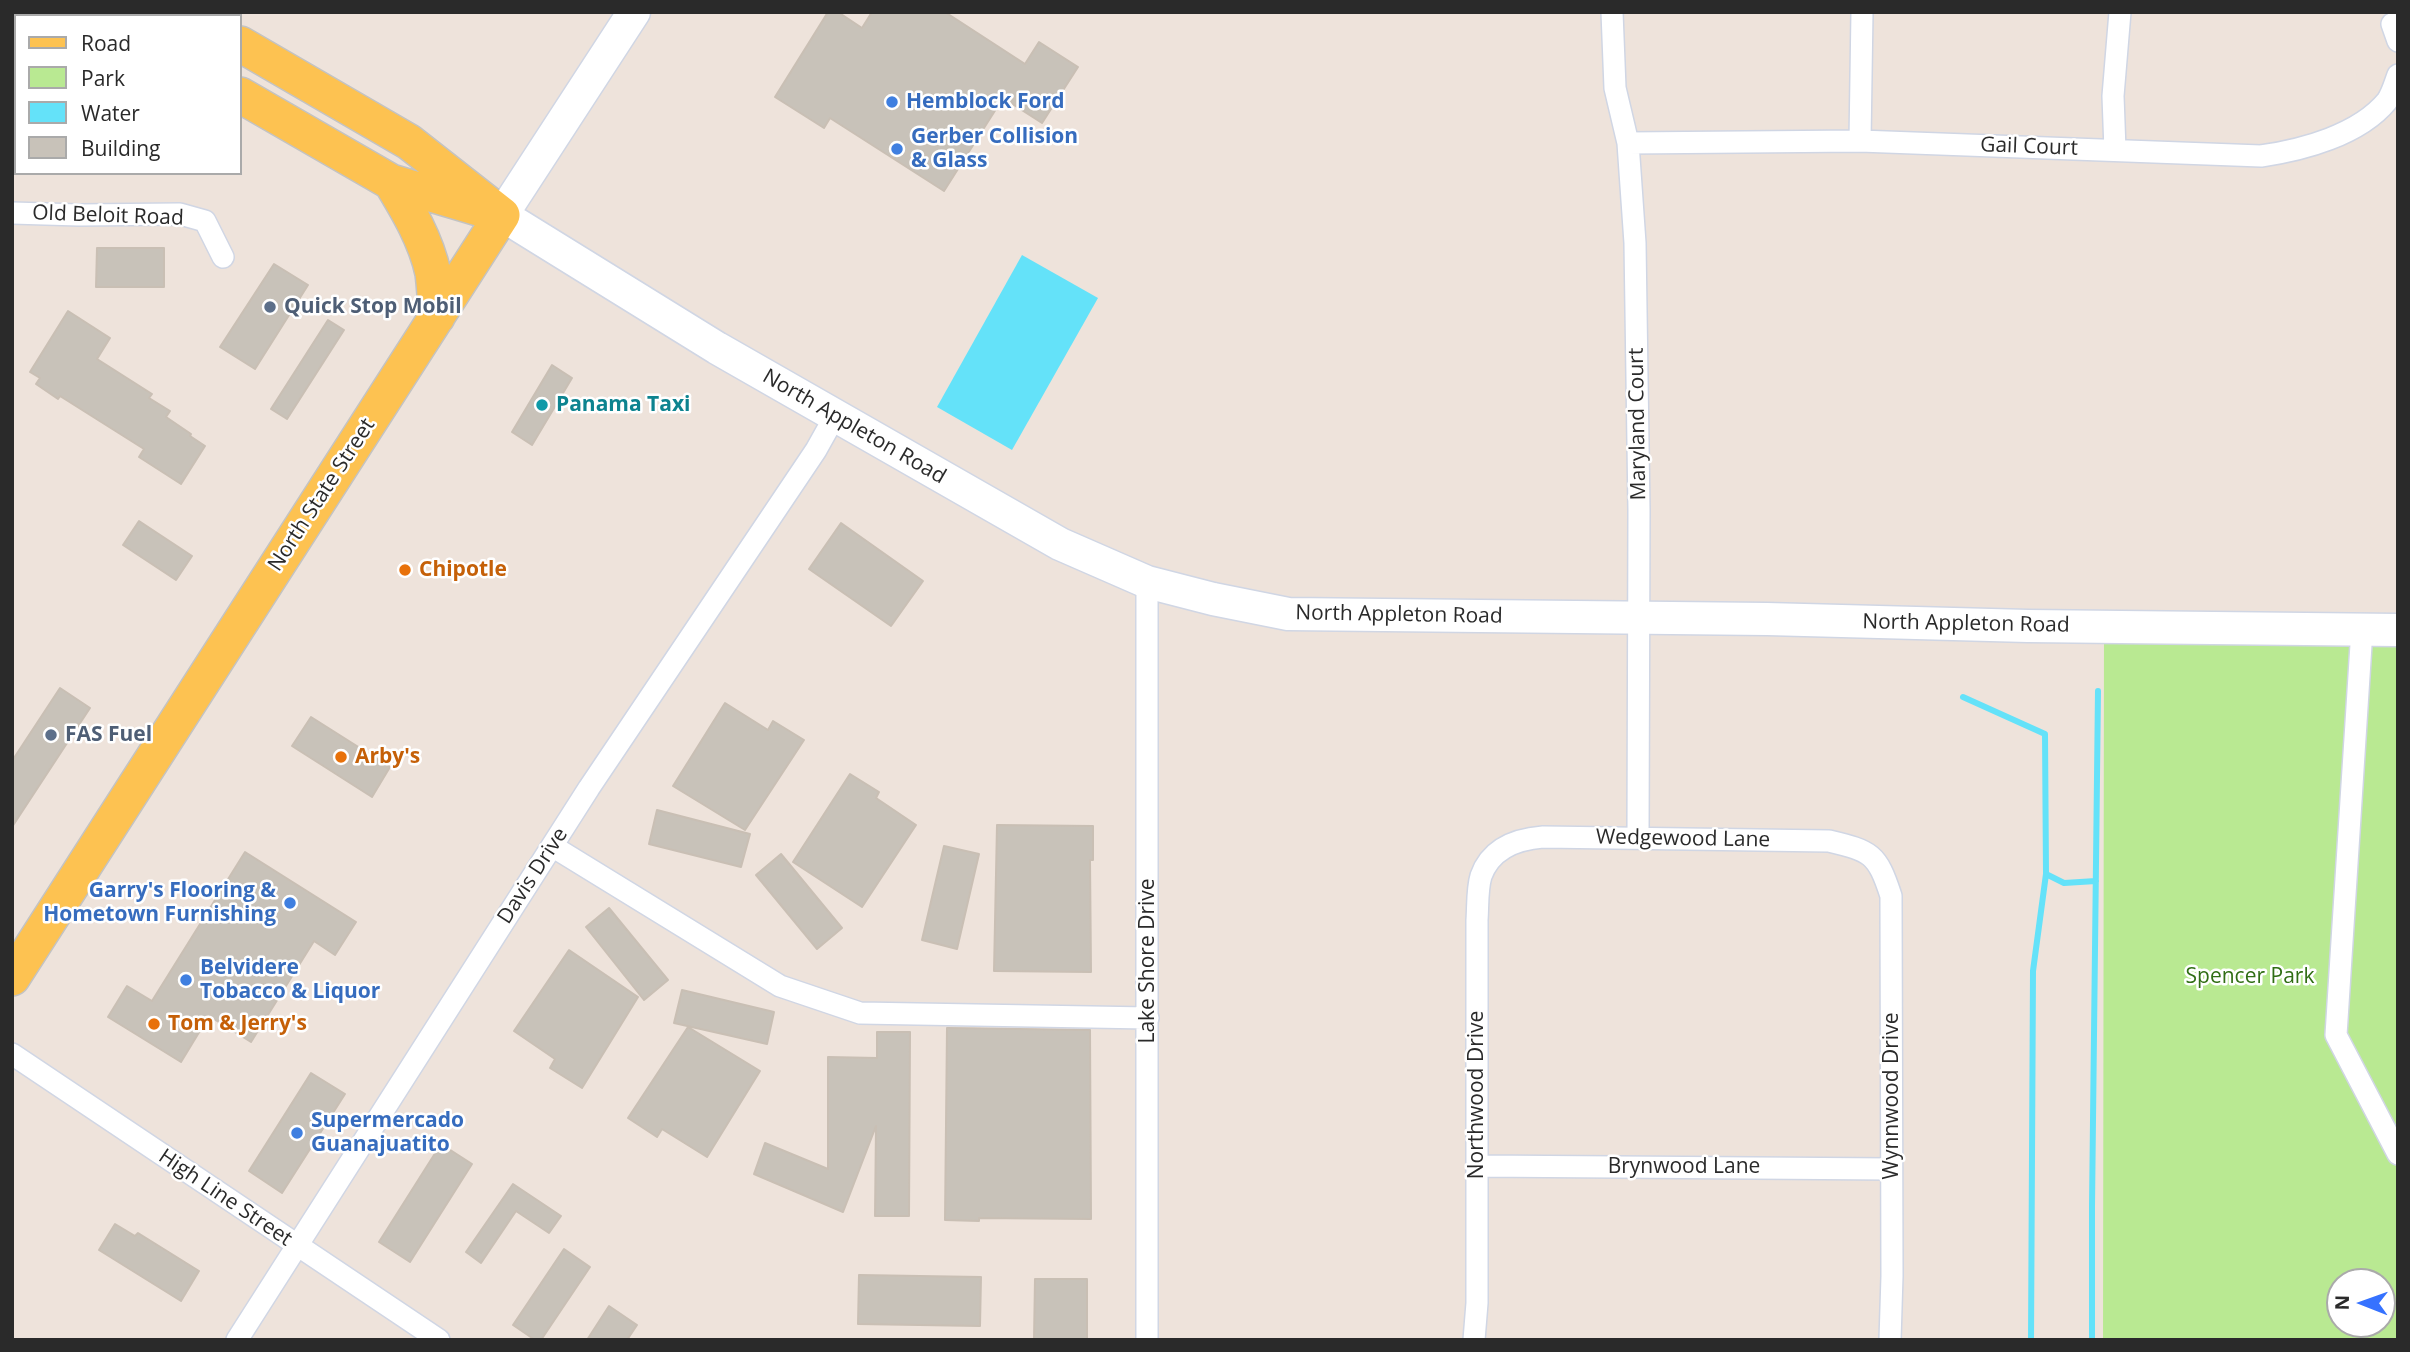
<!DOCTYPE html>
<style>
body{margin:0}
#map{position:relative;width:2410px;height:1352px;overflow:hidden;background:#eee3db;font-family:"Open Sans",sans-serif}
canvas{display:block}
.frame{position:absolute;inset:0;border:14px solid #2a2a2a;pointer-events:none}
.legend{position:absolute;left:14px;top:14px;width:228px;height:161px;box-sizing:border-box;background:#fff;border:2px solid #aaa;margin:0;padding:9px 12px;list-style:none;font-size:21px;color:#2a2a2a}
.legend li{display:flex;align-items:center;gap:14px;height:35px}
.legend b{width:35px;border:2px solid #aaa}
.north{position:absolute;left:2326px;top:1268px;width:70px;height:70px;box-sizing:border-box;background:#fff;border:2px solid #aaa;border-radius:50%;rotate:271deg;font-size:19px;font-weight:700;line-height:28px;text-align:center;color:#2a2a2a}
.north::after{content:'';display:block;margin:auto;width:24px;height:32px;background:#3672ff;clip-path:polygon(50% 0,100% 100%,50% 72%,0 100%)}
</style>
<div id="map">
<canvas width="2410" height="1352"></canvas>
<div class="frame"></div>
<ul class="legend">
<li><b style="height:9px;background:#fdc251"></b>Road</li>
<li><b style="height:19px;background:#b9e992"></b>Park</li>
<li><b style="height:19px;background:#64e2f9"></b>Water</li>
<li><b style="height:19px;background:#c8c2b9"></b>Building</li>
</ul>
<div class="north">N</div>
</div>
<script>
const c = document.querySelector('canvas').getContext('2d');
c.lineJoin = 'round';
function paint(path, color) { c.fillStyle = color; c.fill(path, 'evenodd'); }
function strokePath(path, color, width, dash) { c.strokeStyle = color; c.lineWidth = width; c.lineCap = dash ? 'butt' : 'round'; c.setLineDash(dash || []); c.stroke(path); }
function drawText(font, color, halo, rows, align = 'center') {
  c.font = font + ' "Open Sans",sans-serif'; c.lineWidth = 5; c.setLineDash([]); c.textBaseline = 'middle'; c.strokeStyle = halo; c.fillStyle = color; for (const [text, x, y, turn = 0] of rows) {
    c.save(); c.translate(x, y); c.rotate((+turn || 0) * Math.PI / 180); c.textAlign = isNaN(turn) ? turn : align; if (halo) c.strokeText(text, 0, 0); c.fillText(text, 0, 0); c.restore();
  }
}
paint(new Path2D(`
 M2104,627L2398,631V1340H2103ZM2340,1282H2382V1324H2340Z`), '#b9e992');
paint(new Path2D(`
 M1022,255L1098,298L1012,450L937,407Z`), '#64e2f9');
strokePath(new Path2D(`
 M1963,697L2045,734L2046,874L2033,971L2031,1340
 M2046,874L2064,883L2096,881
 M2092,1340V1206L2098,691`), '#64e2f9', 6);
const building = new Path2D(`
 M828,12H838L862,28L872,12H945L1025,64L1039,42L1078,67L1042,123L1003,98L944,191L830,118L824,128L775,97Z
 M97,248H164V287H96Z
 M274,264L308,285L255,369L220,347Z
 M68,311L110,338L97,359L152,394L149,398L170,411L166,417L191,434L190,436L205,446L181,484L139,457L144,449L60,396L58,399L36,384L40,378L30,372Z
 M328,320L344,330L287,419L271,409Z
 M552,365L572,378L532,445L512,432Z
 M139,521L192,556L176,580L123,545Z
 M841,523L923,581L891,626L809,569Z
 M60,688L90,708L12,827V761Z
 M725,703L768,730L773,721L804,740L745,830L673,786Z
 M311,717L390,767L372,797L292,746Z
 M850,774L879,792L876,798L916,825L862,907L793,862Z
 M657,810L750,834L741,867L649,844Z
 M997,825L1093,826V860H1090L1091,972L994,971Z
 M944,846L979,854L957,949L922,940Z
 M245,852L356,922L335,955L314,941L251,1042L209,1016L181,1062L108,1017L127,986L152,1001Z
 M781,854L842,928L817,949L756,875Z
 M609,908L668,980L644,1000L586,927Z
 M569,950L638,997L582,1088L550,1068L555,1059L514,1031Z
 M682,990L774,1012L767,1044L674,1023Z
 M688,1027L760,1071L707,1157L662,1129L657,1137L628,1118Z
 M947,1028L1090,1030L1091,1219L979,1218V1221L945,1220Z
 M877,1032H910L909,1216H875L876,1126L843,1212L754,1174L765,1143L828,1169V1057L877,1058Z
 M311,1073L345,1094L282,1193L249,1171Z
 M441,1144L472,1164L410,1262L379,1242Z
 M513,1184L561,1216L549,1233L516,1211L481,1263L466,1252Z
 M115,1224L135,1236L138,1233L199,1271L181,1301L99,1250Z
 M564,1249L590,1267L541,1340H535L513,1325Z
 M859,1275L981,1277L980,1326L858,1324Z
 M1035,1279H1087V1340H1034Z
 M609,1306L637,1325L627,1340H587Z`);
paint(building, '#c8c2b9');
strokePath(building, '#c9bfb4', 2);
const minor = new Path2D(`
 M1612,12L1615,88L1628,143L1635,243L1639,511L1638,838
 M2392,24L2398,41
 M1860,141L1862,12
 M1628,143L1860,141L2261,156C2303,150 2359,135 2387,101C2392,94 2395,83 2398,75
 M2115,150L2113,96L2120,12
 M12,213L79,215L180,214L205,221L223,257
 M2362,629L2336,1035L2398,1154
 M552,846L780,986L860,1013L1148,1018
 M12,1054L439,1340
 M1478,1166L1891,1169
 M237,1340L589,788L816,450L835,416
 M1147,1340V582
 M1474,1340L1477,1303V920C1478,907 1477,889 1481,876C1491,848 1517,839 1543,837L1829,841C1871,851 1877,853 1891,896L1892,1276L1890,1340`);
const secondary = new Path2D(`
 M634,12L502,215L717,348L1060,544L1147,582L1213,599L1288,614L1767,619L2028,626L2398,630`);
const primary = new Path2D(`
 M96,12L102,16
 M184,12L190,16
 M240,44L409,142L502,215
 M240,95L391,182L485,210
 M391,182C408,210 426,240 433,273C435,287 435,302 437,317
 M12,978L502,215`);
strokePath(minor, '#d0d6e4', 24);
strokePath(secondary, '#d0d6e4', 35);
strokePath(primary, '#c3c3c3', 38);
strokePath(minor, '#fff', 21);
strokePath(secondary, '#fff', 32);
strokePath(primary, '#fdc251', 35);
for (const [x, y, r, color] of [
 [892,102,7,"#3f7fe0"],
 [897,149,7,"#3f7fe0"],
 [270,307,7,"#5c6f8a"],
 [542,405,7,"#0f9aa8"],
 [405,570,7,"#e8710a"],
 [51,735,7,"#5c6f8a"],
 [341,757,7,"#e8710a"],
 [290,903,7,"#3f7fe0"],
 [186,980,7,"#3f7fe0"],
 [154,1024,7,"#e8710a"],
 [297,1133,7,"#3f7fe0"]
]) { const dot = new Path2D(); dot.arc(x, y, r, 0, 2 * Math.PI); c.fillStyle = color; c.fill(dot); strokePath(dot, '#fff', 2.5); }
drawText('bold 21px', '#366cbe', '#fff', [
 ["Hemblock Ford",906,102],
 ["Gerber Collision",911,137],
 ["& Glass",911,161],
 ["Garry's Flooring &",276,891,"right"],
 ["Hometown Furnishing",276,915,"right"],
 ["Belvidere",200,968],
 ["Tobacco & Liquor",200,992],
 ["Supermercado",311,1121],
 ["Guanajuatito",311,1145]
], 'left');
drawText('21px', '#2a2a2a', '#fff', [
 ["Gail Court",2029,147,2],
 ["Old Beloit Road",108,216,2],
 ["Maryland Court",1638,424,-91],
 ["North Appleton Road",854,427,30],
 ["North State Street",322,495,-57],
 ["North Appleton Road",1399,615,1],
 ["North Appleton Road",1966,624,1],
 ["Wedgewood Lane",1683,839,1],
 ["Davis Drive",533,876,-57],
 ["Lake Shore Drive",1148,961,-90],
 ["Northwood Drive",1477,1095,-90],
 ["Wynnwood Drive",1892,1096,-90],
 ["Brynwood Lane",1684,1167],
 ["High Line Street",225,1198,34]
]);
drawText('bold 21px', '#4e5e75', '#fff', [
 ["Quick Stop Mobil",284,307],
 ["FAS Fuel",65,735]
], 'left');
drawText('bold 21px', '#0d838f', '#fff', [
 ["Panama Taxi",556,405]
], 'left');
drawText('bold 21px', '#c56008', '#fff', [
 ["Chipotle",419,570],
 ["Arby's",355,757],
 ["Tom & Jerry's",168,1024]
], 'left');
drawText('21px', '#306e14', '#fff', [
 ["Spencer Park",2250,977]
]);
</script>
